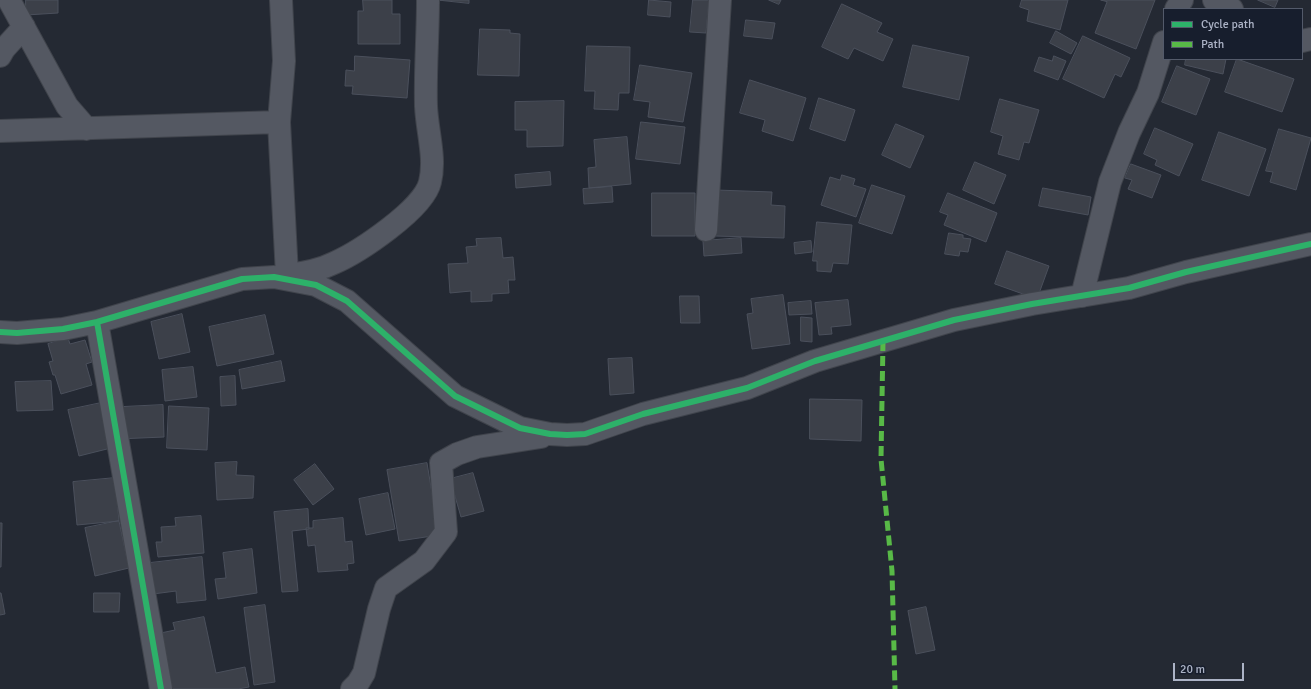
<!DOCTYPE html>
<style>
body{margin:0}
#map{position:relative;width:1311px;height:689px;overflow:hidden;background:#242933;font-family:Signika,sans-serif}
canvas{display:block}
.legend{position:absolute;left:1163px;top:8px;width:140px;height:52px;box-sizing:border-box;background:#171e2d;border:1px solid #535a6a;margin:0;padding:5px 7px;list-style:none;font-size:12px;color:#acb3c6}
.legend li{display:flex;align-items:center;gap:8px;height:20px}
.legend b{width:20px;border:1px solid #535a6a}
.scale{position:absolute;left:1173px;top:663px;width:71px;height:18px;box-sizing:border-box;border:2px solid #acb3c6;border-top:0;padding-left:5px;font-size:12px;line-height:14px;white-space:nowrap;color:#acb3c6;-webkit-text-stroke:3px #171e2d;paint-order:stroke}
</style>
<div id="map">
<canvas width="1311" height="689"></canvas>
<ul class="legend">
<li><b style="height:5px;background:#2db169"></b>Cycle path</li>
<li><b style="height:5px;background:#58b947"></b>Path</li>
</ul>
<div class="scale">20 m</div>
</div>
<script>
const c = document.querySelector('canvas').getContext('2d');
c.lineJoin = 'round';
function paint(path, color) { c.fillStyle = color; c.fill(path, 'evenodd'); }
function strokePath(path, color, width, dash) { c.strokeStyle = color; c.lineWidth = width; c.lineCap = dash ? 'butt' : 'round'; c.setLineDash(dash || []); c.stroke(path); }
const building = new Path2D(`
 M26,0H58V13L26,15Z
 M363,0H392V14H400V44H358V11H363Z
 M438,0H469V3Z
 M649,0L671,2L670,17L648,15Z
 M693,0H709L706,33L690,32Z
 M769,0H781L779,4Z
 M1022,0H1068L1060,30L1027,21L1029,10L1020,7Z
 M1101,0H1155L1136,49L1095,33L1107,2Z
 M1258,0H1278L1275,7Z
 M842,4L882,23L877,32L893,39L883,61L854,48L848,59L822,47Z
 M746,20L775,23L772,39L744,36Z
 M480,29L510,30V33L520,34L519,76L478,75Z
 M1056,31L1077,43L1071,54L1050,43Z
 M1083,36L1130,58L1121,77L1115,74L1104,98L1063,79Z
 M913,45L969,57L959,100L903,87Z
 M587,46L630,47L629,93H619L618,110L594,109L595,91H585Z
 M355,56L410,60L407,98L352,94L353,86H345L346,70L354,71Z
 M1054,56L1066,61L1058,80L1034,71L1039,57L1052,61Z
 M1186,59H1226L1223,74L1185,65Z
 M1237,59L1294,79L1282,112L1225,92Z
 M640,65L692,73L683,122L648,117L650,102L634,100Z
 M1177,66L1210,79L1196,115L1162,102Z
 M750,80L806,98L793,141L762,131L765,120L740,113Z
 M819,98L855,110L845,141L810,129Z
 M1000,99L1039,110L1029,143L1024,142L1019,160L998,154L1003,136L991,132Z
 M564,101L563,146L527,147V130H515V102Z
 M641,122L685,127L680,164L636,159Z
 M896,124L924,136L910,168L882,155Z
 M1155,128L1193,144L1179,176L1155,165L1157,160L1144,154Z
 M1279,129L1311,138L1296,190L1270,182L1273,172L1266,171Z
 M1219,132L1266,149L1249,196L1202,180Z
 M627,137L631,184L589,188L588,168L596,167L594,140Z
 M975,162L1006,175L994,204L963,190Z
 M1131,164L1161,175L1152,198L1128,189L1132,180L1125,178Z
 M550,172L551,185L516,188L515,175Z
 M842,175L855,179L853,185L866,189L856,217L821,205L830,177L840,180Z
 M872,185L905,196L892,234L859,223Z
 M612,187L613,202L584,204L583,189Z
 M1043,188L1091,197L1088,215L1039,206Z
 M716,190L772,192L771,205L785,206L784,238L715,236Z
 M652,193H695V236H652Z
 M948,193L997,213L986,242L944,225L948,215L940,212Z
 M817,222L852,225L848,264L833,263L831,272L817,271V261H813Z
 M949,233L963,235V238L971,239L968,252L960,251L959,256L945,254Z
 M501,238L503,258L513,257L515,280H508L509,293L492,294V301L471,302V291L450,293L448,264L468,263L466,247L477,246L476,239Z
 M741,238L742,253L704,256L703,241Z
 M811,241L812,252L795,254L794,243Z
 M1007,251L1049,266L1037,299L995,284Z
 M783,295L790,344L752,349L747,314L753,313L751,299Z
 M680,296H699L700,323H681Z
 M848,300L851,325L831,327L832,334L819,335L815,303Z
 M811,301L812,314L789,315L788,303Z
 M182,314L190,352L159,359L151,322Z
 M265,315L274,354L217,366L209,327Z
 M801,317L812,318V342L801,341Z
 M68,338L70,344L85,340L92,362L86,364L92,385L61,394L55,375H53L49,362L53,361L48,344Z
 M632,358L634,393L610,395L608,359Z
 M281,361L285,381L242,389L239,370Z
 M193,367L197,397L165,401L162,370Z
 M235,376L236,405L221,406L220,377Z
 M51,381L53,410L17,411L15,382Z
 M810,399L862,400L861,441L810,439Z
 M101,403L111,448L79,456L68,410Z
 M163,405L164,437L117,439L122,407Z
 M169,406L209,408L207,450L167,448Z
 M237,462L236,475L254,476L253,498L217,500L215,463Z
 M427,463L439,535L399,541L387,470Z
 M315,464L334,489L313,505L294,480Z
 M473,473L484,511L461,517L450,479Z
 M115,478L119,521L77,525L73,482Z
 M388,493L395,529L366,535L359,499Z
 M308,509L309,529L292,531L298,591L282,592L274,512Z
 M201,516L204,553L158,557L156,542H162L161,527L176,526L175,518Z
 M343,518L345,542L352,541L354,563L347,564L348,570L318,572L315,545L308,546L306,528H313V521Z
 M119,521L129,568L95,576L85,528Z
 M0,523H2L1,567H0Z
 M252,549L257,593L218,599L215,579L226,578L223,553Z
 M202,557L206,600L177,603L176,591L153,594L150,563Z
 M0,593H1L5,614L0,615Z
 M94,593H120L119,612H94Z
 M265,605L275,682L254,685L244,608Z
 M926,607L935,650L916,654L908,611Z
 M204,617L216,673L245,667L249,687L238,689H168L156,634L175,630L173,623Z`);
paint(building, '#3c4049');
strokePath(building, '#4b505c', 1);
const minor = new Path2D(`
 M9,0L67,106L87,129
 M281,0L284,61L279,122L287,275
 M1214,0L1232,9
 M1176,9L1182,0
 M1302,41L1311,39
 M0,56L4,49L24,27
 M0,131L279,122
 M706,230L720,0
 M288,275C304,273 320,270 334,263C359,252 424,209 430,182C436,158 427,131 426,106C425,71 428,35 428,0
 M1082,296L1110,182L1129,133L1148,93L1164,42
 M97,322L161,689
 M0,332L17,333L63,329L97,322L242,279L274,277L316,285L347,301L455,396L520,428L550,434L567,435L585,434L643,414L747,388L815,361L954,320L1032,304L1129,288L1186,272L1311,244
 M352,689L358,683L364,673L379,609L386,588L424,561L446,532L441,463L457,454L477,447L541,437`);
strokePath(minor, '#40444c', 24);
strokePath(minor, '#545862', 22);
strokePath(new Path2D(`
 M883,341L881,459L892,571L895,689`), '#58b947', 5, [10, 5]);
strokePath(new Path2D(`
 M97,322L161,689
 M0,332L17,333L63,329L97,322L242,279L274,277L316,285L347,301L455,396L520,428L550,434L567,435L585,434L643,414L747,388L815,361L954,320L1032,304L1129,288L1186,272L1311,244`), '#2db169', 6);
</script>
